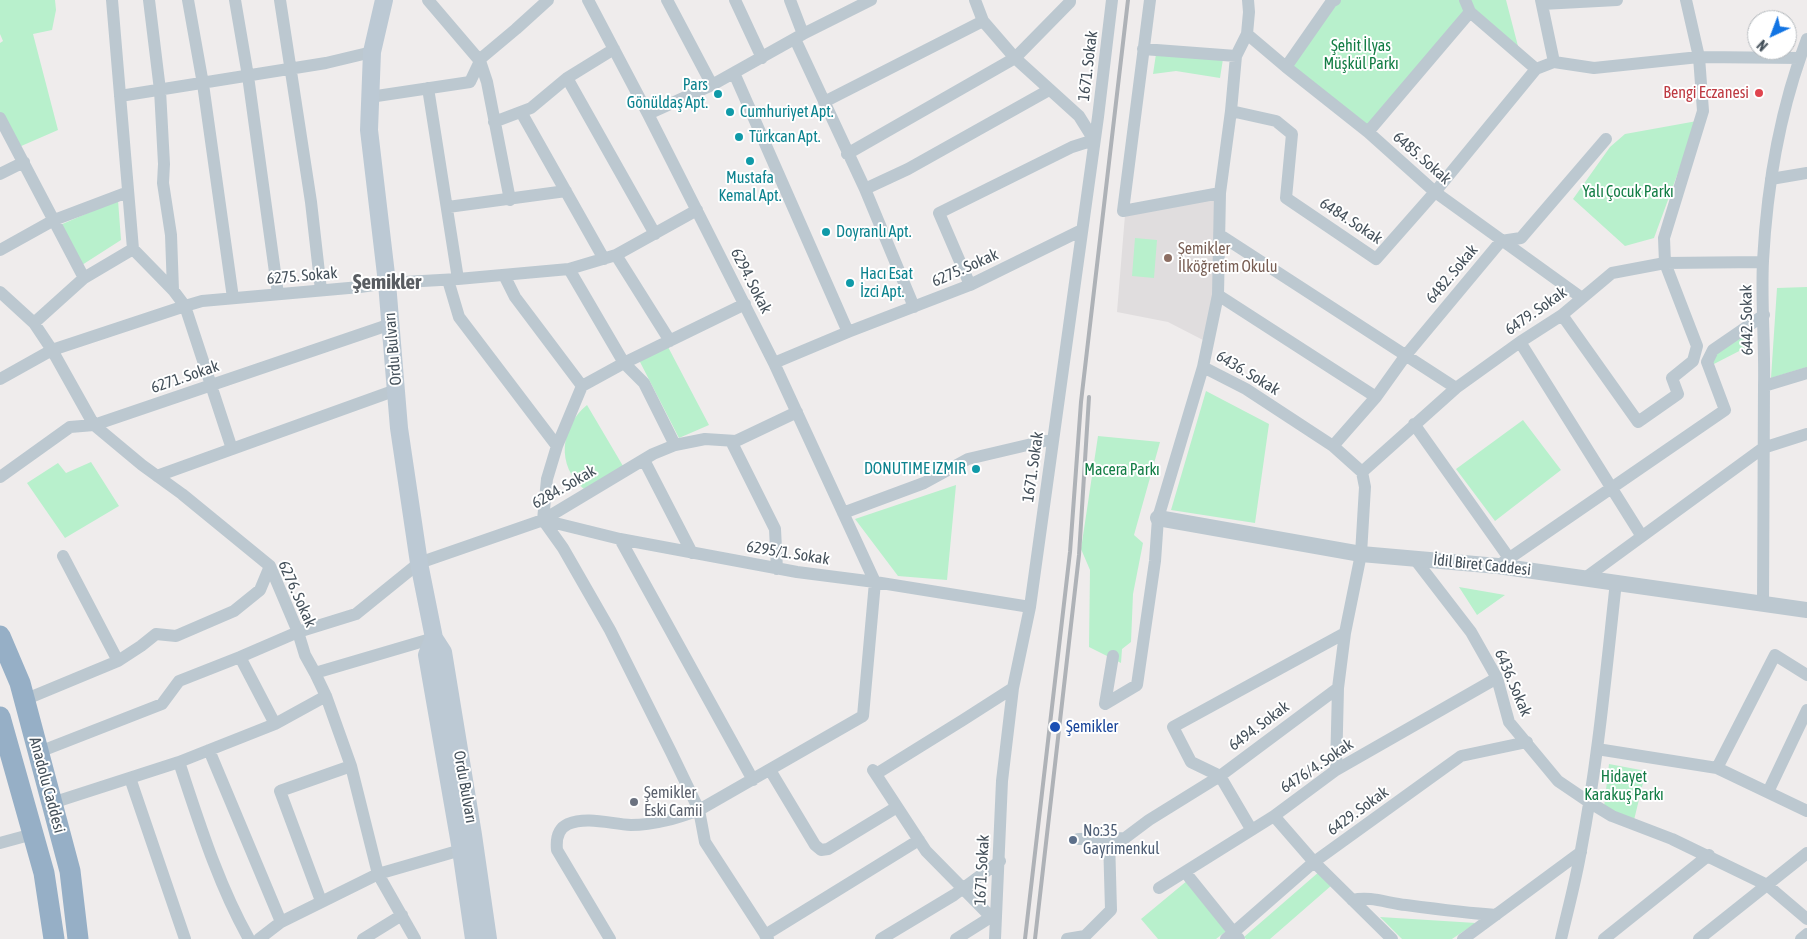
<!DOCTYPE html>
<meta charset="utf-8">
<style>
body{margin:0}
#map{position:relative;width:1807px;height:939px;overflow:hidden;background:#efecec;font-family:"Asap Condensed",sans-serif}
canvas{display:block}
.north{position:absolute;left:1747px;top:10px;width:50px;height:50px;box-sizing:border-box;background:#fff;border:1px solid #b4b9bd;border-radius:50%;rotate:223deg;font-size:14px;font-weight:700;line-height:20px;text-align:center;color:#44505a}
.north::after{content:'';display:block;margin:auto;width:18px;height:22px;background:#1274e3;clip-path:polygon(50% 0,100% 100%,50% 72%,0 100%)}
</style>
<div id="map">
<canvas width="1807" height="939"></canvas>
<div class="north">N</div>
</div>
<script>
const c = document.querySelector('canvas').getContext('2d');
c.lineJoin = 'round';
function paint(path, color) { c.fillStyle = color; c.fill(path, 'evenodd'); }
function strokePath(path, color, width, dash) { c.strokeStyle = color; c.lineWidth = width; c.lineCap = dash ? 'butt' : 'round'; c.setLineDash(dash || []); c.stroke(path); }
function drawText(font, color, halo, rows, align = 'center') {
  c.font = font + ' "Asap Condensed",sans-serif'; c.lineWidth = 4; c.setLineDash([]); c.textBaseline = 'middle'; c.strokeStyle = halo; c.fillStyle = color; for (const [text, x, y, turn = 0] of rows) {
    c.save(); c.translate(x, y); c.rotate((+turn || 0) * Math.PI / 180); c.textAlign = isNaN(turn) ? turn : align; if (halo) c.strokeText(text, 0, 0); c.fillText(text, 0, 0); c.restore();
  }
}
paint(new Path2D(`
 M1215,198L1213,301L1203,340L1168,322L1117,312L1125,215Z`), '#e0ddde');
paint(new Path2D(`
 M0,0H55L56,10L52,30L33,34L58,130L19,147L0,114V43L3,41L0,34Z
 M1335,0H1465L1470,12L1368,132L1286,67Z
 M1467,0H1506L1519,50L1472,10Z
 M1156,54L1223,59L1220,78L1176,71L1153,74Z
 M1697,121L1654,238L1625,246L1573,199L1610,147L1625,134Z
 M118,200L121,240L82,265L60,225Z
 M1135,238L1157,240L1154,278L1132,276Z
 M1807,287V367L1771,378L1777,288Z
 M1748,333L1749,346L1712,365L1715,353Z
 M667,345L709,425L679,438L639,360Z
 M1206,391L1269,424L1255,523L1171,510Z
 M587,405L623,466L584,489C556,466 560,427 587,405Z
 M1523,420L1561,470L1495,521L1456,469Z
 M1098,436L1160,442L1134,535L1143,543L1133,594L1131,642L1122,649L1121,663L1089,647L1090,570L1081,549Z
 M91,462L119,506L65,538L27,483L58,463L66,473Z
 M956,485L947,580L898,576L855,519Z
 M1459,587L1505,595L1477,615Z
 M1609,764L1646,771L1634,820L1604,807Z
 M1320,871L1332,885L1270,939H1246L1244,937Z
 M1188,880L1229,929L1216,939H1158L1141,919Z
 M1380,917L1476,923L1452,939H1402Z`), '#b8f0cc');
strokePath(new Path2D(`
 M112,0L133,249
 M149,0L160,90L164,164L163,183L171,235L173,290
 M188,0L203,84L233,298
 M235,0L248,76L278,294
 M280,0L311,202L321,290
 M428,0L480,61L487,82L510,200
 M588,0L648,114L774,363L875,582L863,716L699,810C677,818 655,825 631,825C611,824 587,816 568,824C557,829 556,840 557,850L610,939
 M667,0L712,85
 M735,0L762,58
 M790,0L803,34
 M1150,0L1123,211L1220,193
 M1465,0L1470,12
 M1541,0L1554,62
 M1542,4L1617,0
 M1247,34L1286,67L1368,132L1435,192L1582,298
 M795,39L865,189L914,307
 M1143,49L1236,56
 M479,60L516,29L548,0
 M1286,67L1332,1L1335,0
 M734,73L848,332
 M567,78L655,234
 M428,88L458,279
 M120,96L326,63L372,52
 M370,97L470,82L480,61
 M824,102L983,21
 M1231,111L1276,121L1292,134L1286,198L1376,259L1435,192L1536,69L1554,62L1594,68L1699,57L1800,58
 M521,112L604,259
 M648,114L712,85L803,34L871,0
 M0,118L84,278
 M494,122L531,108L567,78L614,49
 M1368,132L1470,12L1536,69
 M847,154L1015,58L1070,2V0
 M0,174L24,162
 M1771,179L1807,173
 M865,189L908,169L1049,90
 M448,207L566,191
 M1220,235L1456,388
 M0,250L54,220L128,192
 M616,255L670,341
 M569,269L624,363L644,383L675,445
 M504,275L515,297L582,386
 M448,280L459,317L557,446
 M970,285L939,213L1072,147L1094,140L1079,116L1015,58L983,21L975,0
 M0,292L34,323L52,350L94,425L142,465L182,494L270,566L298,632L305,655L315,673L326,696L351,766L378,874L415,939
 M1218,295L1376,397
 M1562,315L1638,422L1678,394L1672,378L1693,361L1697,346L1665,263L1664,238L1703,111L1699,57L1686,0
 M34,323L84,278L133,249L173,290L185,306L202,301L360,287L387,283L458,279L569,269L616,255L697,210
 M1520,342L1641,535
 M774,363L848,332L970,285L1082,230
 M0,379L52,350L185,306L232,449
 M1764,386L1807,373
 M1414,424L1509,558
 M731,441L775,529L777,569
 M1333,446L1376,397L1406,355L1501,241L1521,238L1606,139
 M644,460L692,553
 M1362,472L1456,388L1520,342L1562,315L1612,273L1665,263L1763,262
 M157,476L396,390
 M0,477L70,427L94,425L391,324
 M843,513L924,483L968,459L1053,439
 M543,520L620,539L797,572L875,582L1030,607
 M543,520L563,548L610,630L671,752L699,810L705,842L768,939
 M543,520L547,479L557,446L582,386L624,363L745,304
 M620,539L753,780
 M63,556L118,661
 M1414,558L1471,632L1497,678L1509,722L1558,781L1589,802L1612,816L1672,839L1767,885L1807,919
 M1498,566L1725,410L1707,362L1713,350L1764,315
 M1585,578L1763,448L1807,434
 M1763,605C1763,532 1764,459 1764,386C1765,344 1761,302 1763,261C1767,186 1780,109 1807,39
 M1113,656L1105,704L1137,685L1155,561L1158,518L1203,367
 M240,657L275,724
 M315,673L434,638
 M24,700L118,661L141,646L156,634L176,636L234,611L260,590L270,566
 M1597,749L1717,768L1807,811
 M209,750L281,922
 M39,752L162,704L179,681L240,657L298,632L356,614L419,563L543,520L653,454L675,445L705,439L736,441L797,412
 M179,762C199,822 218,884 249,939
 M1717,768L1775,655L1807,675
 M770,770L815,845L821,850L828,849L897,807
 M873,770L926,851L991,917H996
 M1336,770L1338,688
 M876,774L963,720L1013,688
 M130,778L185,939
 M1768,792L1807,710
 M52,803L179,762L275,724L326,696
 M1274,816L1314,862L1392,939
 M1251,829L1220,776L1191,762L1173,727L1345,633
 M1078,839L1125,838L1149,820L1220,776L1338,688L1345,633L1361,554L1365,487L1362,472L1333,446L1246,389L1203,367L1218,295L1220,193L1231,111L1236,56L1247,34L1249,12L1248,0
 M0,843L33,834
 M1185,872L1239,939
 M1159,888L1274,816L1336,770L1497,678
 M1352,900C1371,896 1387,903 1406,905C1436,909 1466,913 1496,915
 M321,901L280,791L351,766
 M765,935L919,840
 M259,939L281,922L378,874L461,850
 M363,939L402,915
 M881,939L954,895L1000,861
 M956,939L991,917
 M995,939L1002,781L1013,688L1030,607L1098,117L1112,0
 M1067,939L1085,936L1111,910L1109,839
 M1226,939L1314,862L1461,756L1527,742
 M1463,939L1581,852
 M1561,939C1568,909 1576,880 1581,850C1598,761 1606,672 1616,582
 M1604,939L1709,855
 M1699,939L1807,853
 M1801,939L1807,934`), '#bcc8d0', 12);
strokePath(new Path2D(`
 M1158,518L1361,554L1498,566L1807,610`), '#bcc8d0', 16);
strokePath(new Path2D(`
 M384,0L372,52L369,130L387,283L399,428L419,563L434,638L443,652L473,835L488,939
 M434,638L427,655L461,850L474,939`), '#bcc9d4', 18);
strokePath(new Path2D(`
 M0,636L20,683L70,871L78,939
 M0,717L44,873L54,939`), '#96afc6', 21);
strokePath(new Path2D(`
 M1025,939L1070,552L1081,402L1128,0
 M1035,939L1079,555L1089,397`), '#aeb2b7', 4);
for (const [x, y, r, color] of [
 [1759,93,5,"#e0444e"],
 [718,94,5,"#0f9aa8"],
 [730,112,5,"#0f9aa8"],
 [739,137,5,"#0f9aa8"],
 [750,161,5,"#0f9aa8"],
 [826,232,5,"#0f9aa8"],
 [1168,258,5,"#8d6e63"],
 [850,283,5,"#0f9aa8"],
 [976,469,5,"#0f9aa8"],
 [1055,727,6,"#1a4fb4"],
 [634,802,5,"#6b7280"],
 [1073,840,5,"#5c6f8a"]
]) { const dot = new Path2D(); dot.arc(x, y, r, 0, 2 * Math.PI); c.fillStyle = color; c.fill(dot); strokePath(dot, '#fff', 2); }
drawText('16px', '#137d45', '#fff', [
 ["Şehit İlyas",1361,46],
 ["Müşkül Parkı",1361,64],
 ["Yalı Çocuk Parkı",1628,192],
 ["Macera Parkı",1122,470],
 ["Hidayet",1624,777],
 ["Karakuş Parkı",1624,795]
]);
drawText('16px', '#44505a', '#fff', [
 ["1671. Sokak",1088,66,-83],
 ["6485. Sokak",1422,158,41],
 ["6484. Sokak",1351,221,33],
 ["6275. Sokak",965,268,-24],
 ["6482. Sokak",1452,274,-50],
 ["6275. Sokak",302,276,-5],
 ["6294. Sokak",751,281,63],
 ["6479. Sokak",1536,311,-35],
 ["6442. Sokak",1747,320,-91],
 ["Ordu Bulvarı",393,349,-95],
 ["6436. Sokak",1248,373,31],
 ["6271. Sokak",185,377,-19],
 ["1671. Sokak",1033,467,-82],
 ["6284. Sokak",564,487,-30],
 ["6295/1. Sokak",788,553,9],
 ["İdil Biret Caddesi",1482,565,6],
 ["6276. Sokak",297,594,66],
 ["6436. Sokak",1513,683,67],
 ["6494. Sokak",1259,726,-37],
 ["6476/4. Sokak",1317,766,-34],
 ["Anadolu Caddesi",47,785,75],
 ["Ordu Bulvarı",465,787,80],
 ["6429. Sokak",1358,811,-36],
 ["1671. Sokak",982,870,-87]
]);
drawText('16px', '#0d838f', '#fff', [
 ["Pars",708,85,"right"],
 ["Gönüldaş Apt.",708,103,"right"],
 ["Cumhuriyet Apt.",740,112],
 ["Türkcan Apt.",749,137],
 ["Mustafa",750,178,"center"],
 ["Kemal Apt.",750,196,"center"],
 ["Doyranlı Apt.",836,232],
 ["Hacı Esat",860,274],
 ["İzci Apt.",860,292],
 ["DONUTIME IZMIR",966,469,"right"]
], 'left');
drawText('16px', '#be3a42', '#fff', [
 ["Bengi Eczanesi",1749,93]
], 'right');
drawText('16px', '#785e54', '#fff', [
 ["Şemikler",1178,249],
 ["İlköğretim Okulu",1178,267]
], 'left');
drawText('16px', '#164399', '#fff', [
 ["Şemikler",1066,727]
], 'left');
drawText('16px', '#5b616d', '#fff', [
 ["Şemikler",644,793],
 ["Eski Camii",644,811]
], 'left');
drawText('16px', '#4e5e75', '#fff', [
 ["No:35",1083,831],
 ["Gayrimenkul",1083,849]
], 'left');
drawText('bold 21px', '#595d62', '#fff', [
 ["Şemikler",387,282]
]);
</script>
